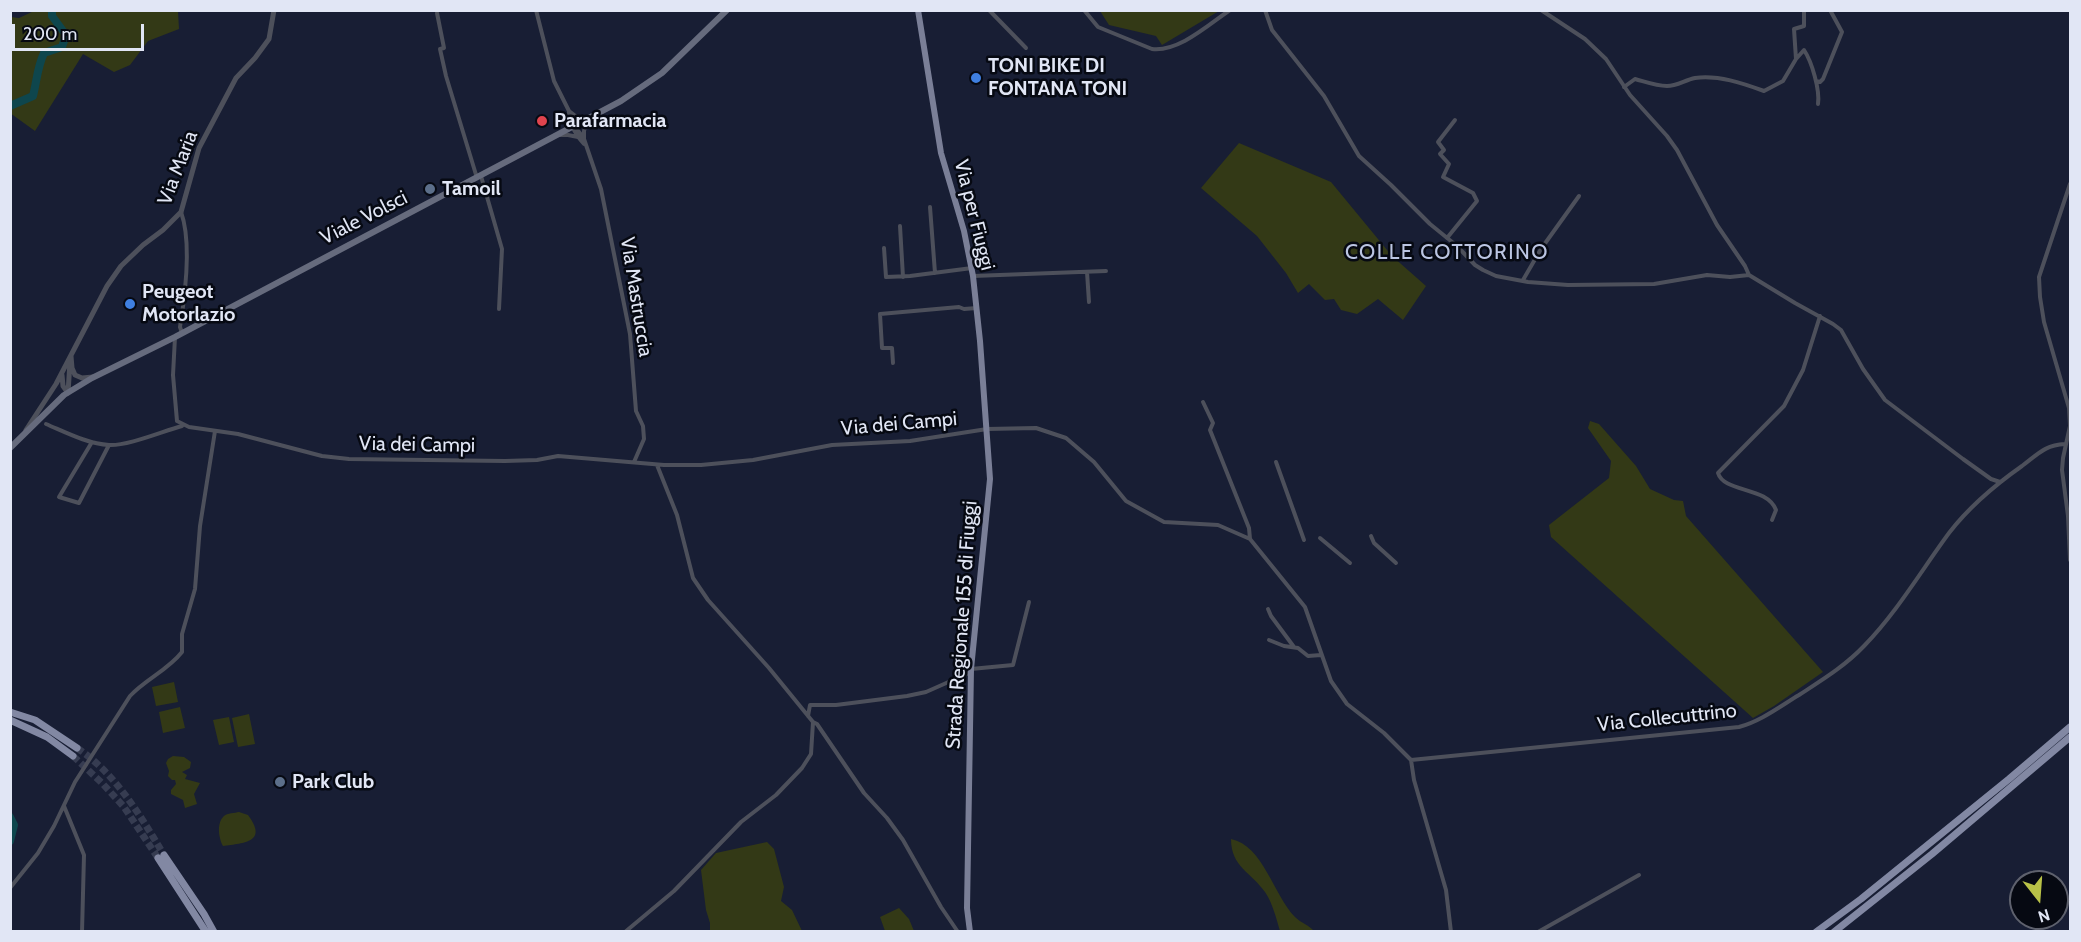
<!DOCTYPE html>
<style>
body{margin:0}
#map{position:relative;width:2081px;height:942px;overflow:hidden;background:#181e34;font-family:Cabin,sans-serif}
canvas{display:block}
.frame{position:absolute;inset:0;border:12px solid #e1e6f5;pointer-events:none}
.north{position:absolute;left:2009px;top:870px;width:60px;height:60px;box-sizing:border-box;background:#060912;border:2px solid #5e616d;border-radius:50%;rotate:163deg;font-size:16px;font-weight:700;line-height:24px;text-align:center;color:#e1e6f5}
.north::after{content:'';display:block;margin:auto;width:21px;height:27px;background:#b8c147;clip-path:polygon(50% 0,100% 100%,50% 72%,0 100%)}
.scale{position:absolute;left:12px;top:24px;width:132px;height:27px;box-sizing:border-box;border:3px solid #e1e6f5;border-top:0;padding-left:8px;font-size:18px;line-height:21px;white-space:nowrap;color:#e1e6f5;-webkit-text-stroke:4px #060912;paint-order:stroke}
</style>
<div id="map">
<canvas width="2081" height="942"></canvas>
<div class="frame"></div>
<div class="north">N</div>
<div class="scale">200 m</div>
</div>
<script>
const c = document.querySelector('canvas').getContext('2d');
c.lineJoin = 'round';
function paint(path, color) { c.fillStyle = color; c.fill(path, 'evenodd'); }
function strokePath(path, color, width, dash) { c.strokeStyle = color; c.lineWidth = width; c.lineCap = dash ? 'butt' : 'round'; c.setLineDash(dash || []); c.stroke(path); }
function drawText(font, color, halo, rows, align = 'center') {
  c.font = font + ' Cabin,sans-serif'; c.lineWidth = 5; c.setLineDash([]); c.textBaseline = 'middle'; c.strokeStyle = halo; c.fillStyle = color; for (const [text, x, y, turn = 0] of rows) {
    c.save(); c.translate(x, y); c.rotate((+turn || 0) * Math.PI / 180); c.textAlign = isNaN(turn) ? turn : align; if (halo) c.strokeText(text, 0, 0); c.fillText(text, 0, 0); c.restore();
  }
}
paint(new Path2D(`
 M34,11H178L179,29L148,41L130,65L114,72L83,54L35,131L10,113L11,17L19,18Z
 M1100,11H1219L1162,45L1156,36L1109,25Z
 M1239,143L1331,182L1392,256L1426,286L1403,320L1378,299L1357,314L1341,310L1334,299L1325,300L1309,284L1298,293L1286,273L1257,236L1201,188Z
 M1590,421L1599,424L1636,466L1650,489L1674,500L1683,501L1686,516L1823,672L1774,706L1753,718L1551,537L1549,525L1609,478L1611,461L1588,428Z
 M174,682L178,702L156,706L152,687Z
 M180,707L185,728L163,733L159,712Z
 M249,714L255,744L238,747L232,718Z
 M229,717L234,742L219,745L213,720Z
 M173,756L184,757L191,762L190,768L182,772L187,775L185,779L200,783L194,794L197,804L185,808L183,800L171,794V790L176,784L175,780H172L168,776L169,771L166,763L168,759Z
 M239,812L248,815C268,842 245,843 223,846C219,839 216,823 224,816C227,813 235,813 239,812Z
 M1231,839C1263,845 1274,896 1295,917C1301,923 1309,925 1314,931H1280C1276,918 1273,904 1265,892C1251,872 1231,867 1231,839Z
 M767,842L774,849L784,887L781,901L792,910L802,931H710V923L706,910L701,870L716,853Z
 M899,908L909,919L914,931H885L880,917Z`), '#333916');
strokePath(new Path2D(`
 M10,106L33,96C37,80 37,68 44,53L62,47L66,35L52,16V10
 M10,817L14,825L10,841`), '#0e464d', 8);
strokePath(new Path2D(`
 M77,748C116,774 140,815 164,855
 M73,756L102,783L124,807L158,858`), '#363c51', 7, [7, 3.5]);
strokePath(new Path2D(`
 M536,10L554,81L569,111L578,118L587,120L584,131V139L601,189L630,334L636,411L643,426L644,439L634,462
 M989,10L1026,48
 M1084,10L1098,27L1152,49C1179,52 1208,25 1230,10
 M1265,10L1272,30L1324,96L1359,156L1391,185L1430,224L1457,246L1475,265L1483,270L1496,276L1528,282L1568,285L1654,284L1707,275L1730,277L1749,275L1745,266L1717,225L1677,150L1667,136L1630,95L1606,59L1585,39L1541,10
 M437,13L444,48L440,49L446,76L477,178
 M1796,59L1794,29L1804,26V10
 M1816,81L1820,82L1823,79L1842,32L1830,10
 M1624,87L1635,79C1646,82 1656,86 1667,86C1677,86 1685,80 1695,78C1719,75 1742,83 1764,91L1783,81L1796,59L1804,50C1812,62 1820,90 1818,104
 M569,112C569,124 576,135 584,144
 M572,115L575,127L583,137
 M560,135H568L578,137
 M481,176L502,249L499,309
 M2070,184L2039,277L2040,297L2044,322L2069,408L2070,426L2063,458L2062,470L2068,516L2070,560
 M930,207L935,273
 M181,212C192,242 185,296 180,327L182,333
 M900,226L903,277
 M1447,238L1477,201L1473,193L1443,177L1449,164L1440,154L1444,150L1438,142L1455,120
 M884,248L886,277L910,276L972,268
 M1087,272L1089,302
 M1749,275L1795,303L1833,324L1841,330L1863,369L1885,400L1963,459L1991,479L2000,482
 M973,276L1106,271
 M1523,280L1541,249L1579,196
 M175,337L173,375L177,421L189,427L238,434L322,456L349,459L505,461L537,460L558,456L664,465H701L753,460L832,445L910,441L987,429L1036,428L1066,438L1094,462L1126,501L1164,522L1218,525L1250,539L1305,607L1331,681L1347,704L1384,733L1411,760
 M893,363L892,348H882L880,314L959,307L964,309L977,308
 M1203,402L1213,423L1210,430L1249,528L1250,539
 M46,424C65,432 88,444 109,445C128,446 163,431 182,426
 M92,442L59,497L79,503L109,445
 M1276,462L1304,540
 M1772,520L1776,510C1767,486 1724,493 1718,473L1784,406L1803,370L1820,316
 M1371,536L1374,543L1396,563
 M1320,538L1350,563
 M1268,609L1271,616L1294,647
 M1269,640L1284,646L1298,648L1308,656L1321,655
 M971,669L1013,665L1029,602
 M808,716L810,705H836L907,696L926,692L971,672
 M813,722L817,724L864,793L887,818L903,840L941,907L958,932
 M1411,760L1739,727C1761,721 1779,707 1799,695C1822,680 1845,666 1864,646C1897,612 1921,571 1949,533C1969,507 1995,485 2022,466C2038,454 2045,445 2065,444
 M1411,760L1414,780L1446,890L1451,932
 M64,806L84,855L82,932
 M10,888L38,853L54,826L75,782L130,696C146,679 168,670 182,652V634L195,589L200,526L215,431
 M625,932L674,891L741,822L776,795L802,768L811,754L813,722L769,668L708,600L693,578L677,515L657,465
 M1538,932L1639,875`), '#4d505b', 4);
strokePath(new Path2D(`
 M71,356L72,368L75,375L82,378L93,377
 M62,375L63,386L68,393
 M68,393L70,362
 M26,430L56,384L107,286L121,266L143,245L163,230L181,212L199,148L236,78L255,58L269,39L274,10`), '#4d505b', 5);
strokePath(new Path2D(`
 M10,448L64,395L92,378L175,337L621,101L662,73L727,10`), '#666b7d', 6);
strokePath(new Path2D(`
 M918,10L941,153L964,231L973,276L980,341L990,479L971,669L967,908L970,932`), '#7a7f97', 6);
strokePath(new Path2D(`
 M10,712L35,720L77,748
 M10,720L47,737L73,756
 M164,855L204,914L214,932
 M158,858L206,932
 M1816,932L1861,899L2009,779L2070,727
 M1834,932L1932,854L2070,737`), '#8288a3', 7);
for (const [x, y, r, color] of [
 [976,78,6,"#3f7fe0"],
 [542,121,6,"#e0444e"],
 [430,189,6,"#5c6f8a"],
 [130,304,6,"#3f7fe0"],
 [280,782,6,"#5c6f8a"]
]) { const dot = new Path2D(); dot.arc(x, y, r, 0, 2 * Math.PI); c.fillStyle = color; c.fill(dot); strokePath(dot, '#060912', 2); }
drawText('bold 20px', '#e1e6f5', '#060912', [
 ["TONI BIKE DI",988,66],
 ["FONTANA TONI",988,89],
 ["Parafarmacia",554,121],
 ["Tamoil",442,189],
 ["Peugeot",142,292],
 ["Motorlazio",142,315],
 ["Park Club",292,782]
], 'left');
drawText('20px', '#e1e6f5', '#060912', [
 ["Via Maria",178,168,-69],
 ["Via per Fiuggi",974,215,76],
 ["Viale Volsci",364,218,-27],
 ["Via Mastruccia",636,297,81],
 ["Via dei Campi",899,424,-5],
 ["Via dei Campi",417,445,1],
 ["Strada Regionale 155 di Fiuggi",962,625,-86],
 ["Via Collecuttrino",1667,718,-6]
]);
c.letterSpacing = '1.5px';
drawText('21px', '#bbc5e2', '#060912', [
 ["COLLE COTTORINO",1447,253]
]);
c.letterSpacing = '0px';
</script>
